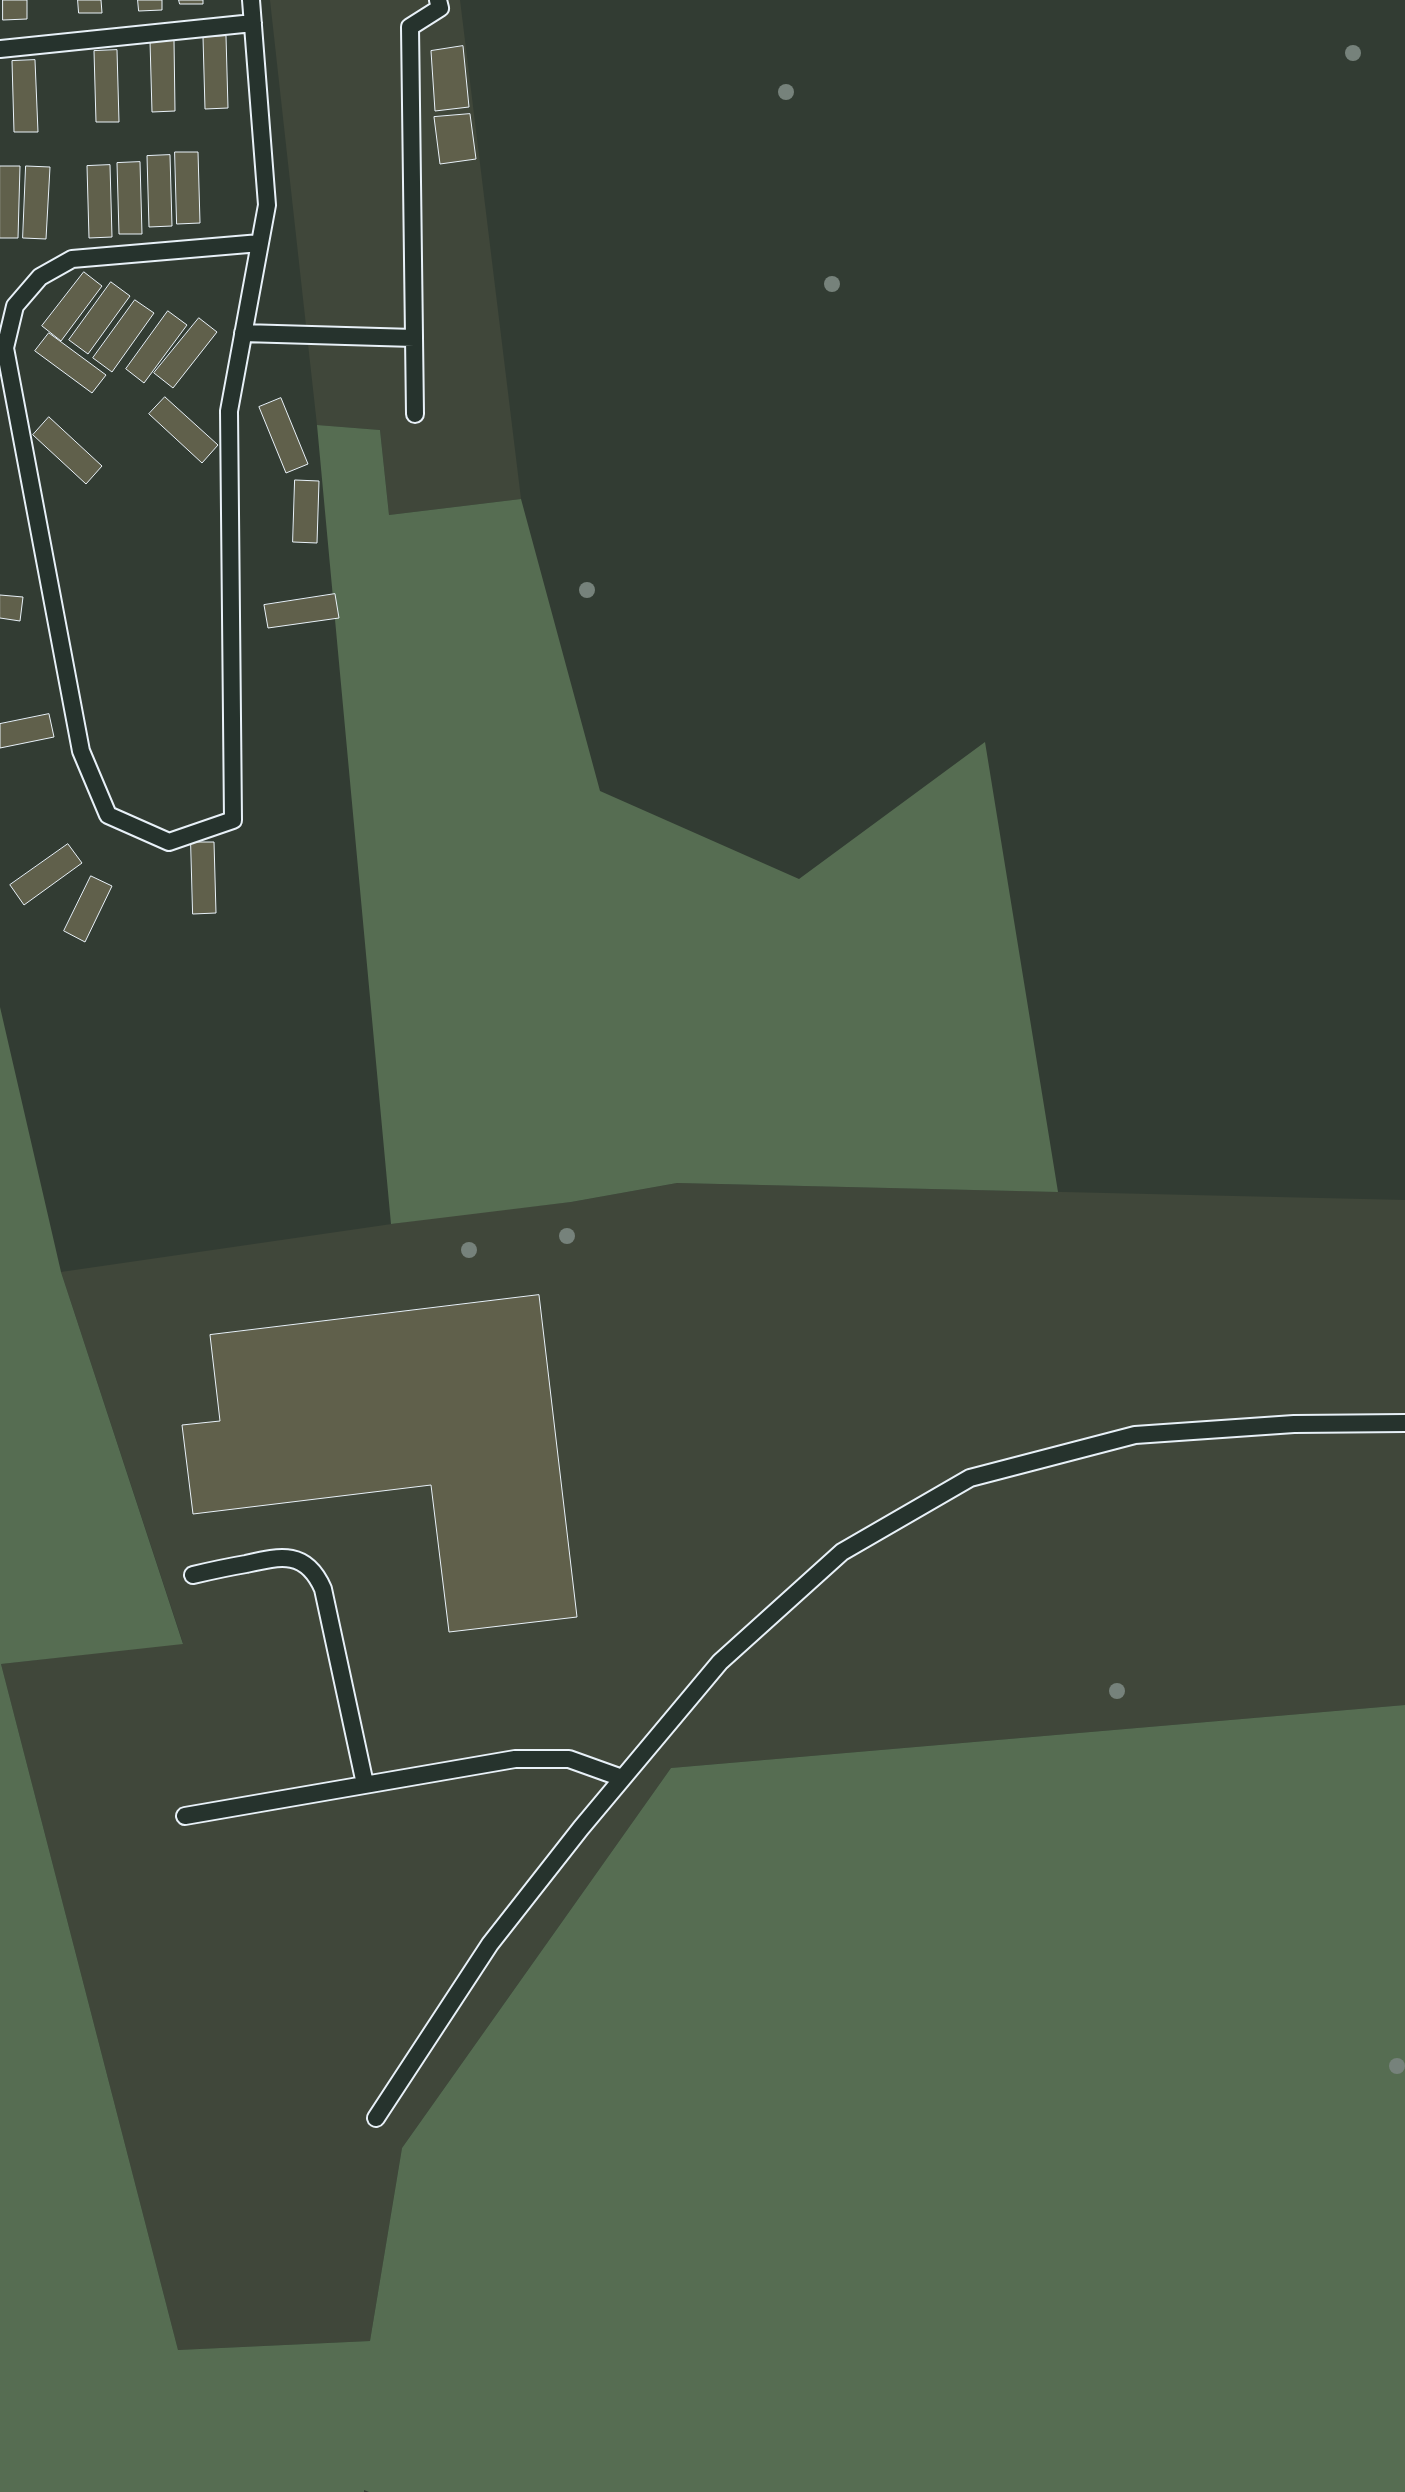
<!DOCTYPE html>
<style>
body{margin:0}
canvas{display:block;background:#323c33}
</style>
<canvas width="1405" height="2492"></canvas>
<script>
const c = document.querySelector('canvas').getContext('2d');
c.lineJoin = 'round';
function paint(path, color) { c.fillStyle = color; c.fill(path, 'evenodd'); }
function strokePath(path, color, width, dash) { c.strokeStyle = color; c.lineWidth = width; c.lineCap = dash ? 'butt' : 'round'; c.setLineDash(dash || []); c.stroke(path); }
paint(new Path2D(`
 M270,0H460L521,499L389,515L380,430L317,425Z
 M677,1183L1405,1200V1705L671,1768L402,2148L370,2341L178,2350L1,1664L183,1643L61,1272L447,1216L571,1202Z`), '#40473a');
paint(new Path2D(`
 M317,425L380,430L389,515L521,499L600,791L799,879L985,742L1058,1192L677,1183L571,1202L391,1224Z
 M0,1007L61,1272L183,1644L1,1664L178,2350L370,2341L402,2148L671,1768L1405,1705V2492H369L364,2490V2492H0Z`), '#566d52');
const building = new Path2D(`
 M3,0H27V19L3,20Z
 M78,0H101L102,13H79Z
 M138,0H162V10L139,11Z
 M179,0H203V4H180Z
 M226,36L228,108L205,109L203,37Z
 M174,40L175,111L152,112L150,41Z
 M463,46L469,107L435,111L431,51Z
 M117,50L119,122H96L94,51Z
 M35,60L38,132H14L12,61Z
 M470,114L476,159L440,164L434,117Z
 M175,152H198L200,223L177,224Z
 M170,155L172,226L149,227L147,156Z
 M140,162L142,234H119L117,163Z
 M110,165L112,237L89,238L87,166Z
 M0,166H20L18,238H0Z
 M26,166L50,167L46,239L23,238Z
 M84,272L102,286L61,341L42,326Z
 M111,282L130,296L88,354L69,340Z
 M135,300L154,313L112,372L93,358Z
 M168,311L187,325L144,383L126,369Z
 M199,318L217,332L173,388L154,373Z
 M49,333L106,375L92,393L35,351Z
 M165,397L218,445L202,463L149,414Z
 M281,398L308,464L286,473L259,407Z
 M49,417L102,466L86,484L33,435Z
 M295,480L319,481L317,543L293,542Z
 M335,594L339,618L268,628L264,605Z
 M0,595L23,597L20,621L0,618Z
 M49,714L54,737L0,748V724Z
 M191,842H214L216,913L193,914Z
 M68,844L82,863L24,905L10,885Z
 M91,876L112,886L85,942L64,931Z
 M539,1295L577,1617L449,1632L431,1485L193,1514L182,1425L220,1421L210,1335Z`);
paint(building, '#60604b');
strokePath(building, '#e8f1f8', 1);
const lane = new Path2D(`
 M251,0L267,205L229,411L233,820L169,842L108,815L81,751L5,348L15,306L40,277L72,259L260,243
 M0,49L253,23
 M243,333L414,338
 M415,414L410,27L440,8L438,0
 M193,1575C210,1571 228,1567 246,1564C281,1556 306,1550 323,1589L365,1784
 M185,1816L515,1759H569L622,1778
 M376,2118L490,1944L581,1828L720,1662L842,1552L970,1478L1135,1435L1294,1424L1405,1423`);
strokePath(lane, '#e8f1f8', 20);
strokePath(lane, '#26332d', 16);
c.fillStyle = '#76827b';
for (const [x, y] of [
 [1353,53],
 [786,92],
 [832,284],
 [587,590],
 [567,1236],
 [469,1250],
 [1117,1691],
 [1397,2066]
]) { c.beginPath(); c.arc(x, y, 8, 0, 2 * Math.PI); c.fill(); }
</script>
